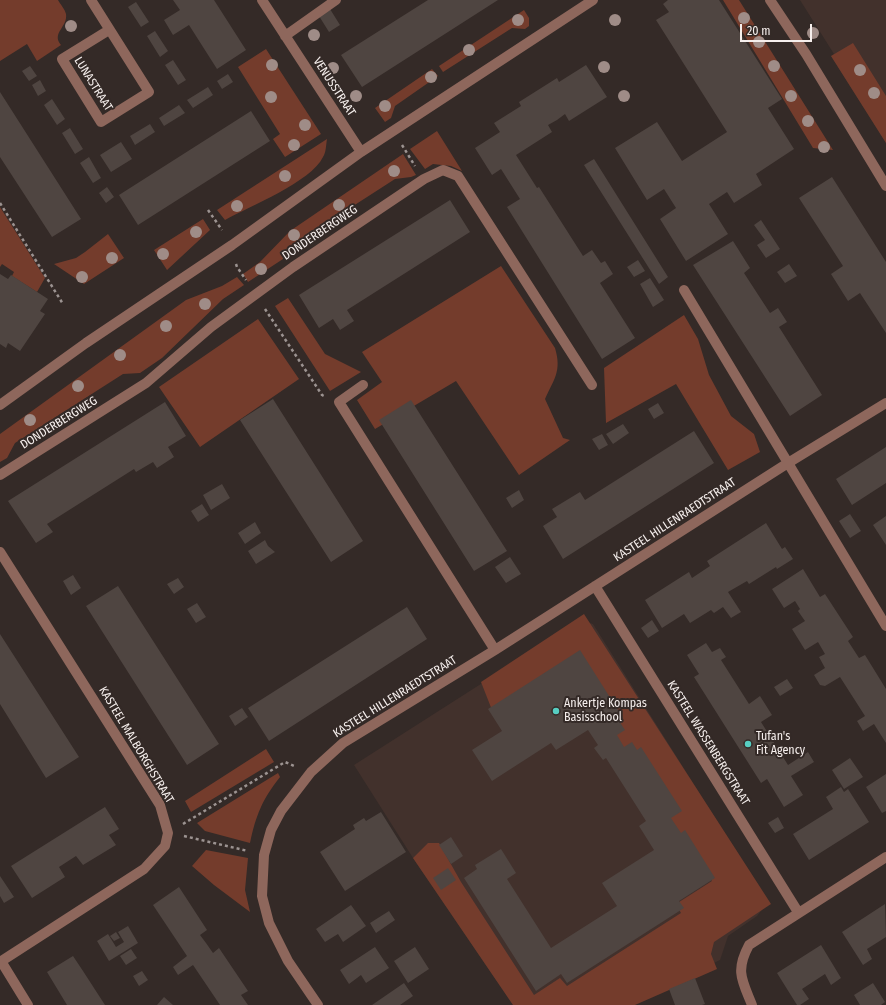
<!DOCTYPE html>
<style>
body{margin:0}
#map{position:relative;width:886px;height:1005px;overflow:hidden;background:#342a27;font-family:"Fira Sans Condensed",sans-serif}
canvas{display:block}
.scale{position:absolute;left:740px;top:24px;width:72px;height:18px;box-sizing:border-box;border:2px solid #f6efed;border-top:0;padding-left:5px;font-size:12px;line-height:14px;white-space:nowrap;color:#f6efed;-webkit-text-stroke:3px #342a27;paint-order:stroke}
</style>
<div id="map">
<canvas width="886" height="1005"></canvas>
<div class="scale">20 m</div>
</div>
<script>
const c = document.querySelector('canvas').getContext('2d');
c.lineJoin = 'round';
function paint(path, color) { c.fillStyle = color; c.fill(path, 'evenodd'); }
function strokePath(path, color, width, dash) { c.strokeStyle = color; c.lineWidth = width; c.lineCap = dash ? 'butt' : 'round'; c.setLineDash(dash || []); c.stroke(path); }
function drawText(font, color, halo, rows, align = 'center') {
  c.font = font + ' "Fira Sans Condensed",sans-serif'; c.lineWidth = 4; c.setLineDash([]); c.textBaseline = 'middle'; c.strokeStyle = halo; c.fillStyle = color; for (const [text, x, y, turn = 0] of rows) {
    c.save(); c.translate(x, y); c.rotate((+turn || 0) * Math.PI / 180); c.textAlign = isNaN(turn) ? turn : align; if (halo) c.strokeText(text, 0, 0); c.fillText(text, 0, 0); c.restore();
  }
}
paint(new Path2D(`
 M800,0H886V143L831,56L834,54Z
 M581,620L593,624L768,902L757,916L728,936L720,960L626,1005H513L413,858L354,765Z`), '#42312c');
paint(new Path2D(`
 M0,0H58C60,4 65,9 66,14C68,27 51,33 61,45L37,61L27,44L0,61Z
 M723,0H739L833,150L813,148Z
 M524,10L529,18V26L525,29L512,28L443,72L439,66Z
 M853,43L886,96V143L831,56Z
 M266,49L321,134L285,157L273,139L280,134L238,67Z
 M432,69L438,76L395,106L391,118L385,122L375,108Z
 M437,131L462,171L451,166L433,164L425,169L410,149Z
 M327,139C326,145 326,153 323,157C311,182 250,206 225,220L217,210Z
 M403,154L416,175L411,177L395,179L288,248L283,259L248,282L243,274L260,262L290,231Z
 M0,207L45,278L37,292L12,276L14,272L2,264L0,267Z
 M203,219L210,230L167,270L154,250Z
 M108,234L124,258L84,284L54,264L76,258L85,252Z
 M501,266L555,348C562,371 554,379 545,399L563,438L570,440L519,475L456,381L375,429L357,400L382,382L362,352Z
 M237,277L244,285L223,299L162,358L140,373L123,374L15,443L7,458L0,462V434L186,300L222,286Z
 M288,298L325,354L361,372L330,391L275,306Z
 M684,315L698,339L709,375L731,416L754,434L760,452L728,470L676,384L606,423L604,368Z
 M258,319L299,379L200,447L159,387Z
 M584,614L771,904L714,942L711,954L717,969L635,1005H513L413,858L428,843H439L461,882L534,995L560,978L567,986L681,913L676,904L712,881L613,732L622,726L576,655L492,710L481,682Z
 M266,749L274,762L191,812L185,801Z
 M278,773L280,777C262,800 256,815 250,843L205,831L197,823Z
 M206,850L248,858L245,890L250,912L214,885L192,866Z`), '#743c2c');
paint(new Path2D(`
 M173,0H214L246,50L217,69L189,25L173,35L164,20L180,10Z
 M428,0H498L362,87L341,55Z
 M668,0H719L782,99L768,108L794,149L756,174L762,185L734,203L727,192L709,204L728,234L686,261L660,219L676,208L664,189L647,200L615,148L657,122L682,161L727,132L656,20L669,12L663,4Z
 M136,2L149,22L141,27L128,7Z
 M330,9L340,25L329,32L319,16Z
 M155,31L168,51L160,57L147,36Z
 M173,60L186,80L178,85L165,65Z
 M586,65L607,97L569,121L565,114L557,120L548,125L552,132L516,155L537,188L539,187L583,256L592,250L601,263L605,261L613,274L600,283L635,338L602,359L507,207L520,199L501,169L492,175L475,148L500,132L494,123L521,106L519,102L557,78L559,82Z
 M30,66L37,76L29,81L22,71Z
 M228,74L233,82L222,89L217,81Z
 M40,80L46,91L38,96L32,85Z
 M208,87L213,95L193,108L187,100Z
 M0,92L81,219L52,237L0,157Z
 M52,99L65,119L57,125L44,105Z
 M179,105L185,113L164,126L159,118Z
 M251,111L270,141L138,225L119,195Z
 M150,124L155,132L135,145L130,136Z
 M70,128L83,149L75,154L62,133Z
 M121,142L132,159L111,172L100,155Z
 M89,157L101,178L93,183L80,163Z
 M594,159L668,277L659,284L584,165Z
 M832,177L886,262V333L860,293L848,301L831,274L843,266L799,198Z
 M107,187L114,197L106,203L99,193Z
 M450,200L470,232L347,310L354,321L340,330L333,319L319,328L299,295Z
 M761,220L780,249L766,258L757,245L765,240L754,225Z
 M733,241L750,268L744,273L770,313L778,308L787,322L779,327L822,395L790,416L693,265Z
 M638,260L645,271L634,277L627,267Z
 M789,264L797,276L785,283L777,272Z
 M0,274L8,279L11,275L48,299L40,311L45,314L20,351L8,343L6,348L0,344Z
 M650,278L664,300L653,307L640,284Z
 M273,399L363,541L331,562L240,420Z
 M411,400L507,551L474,571L379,420Z
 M165,402L186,436L168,447L174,457L157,468L153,462L136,472L134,469L47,524L53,532L36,543L8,501Z
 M658,403L664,413L654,419L648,409Z
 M623,424L629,433L613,444L606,434Z
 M694,431L714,463L563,559L543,526L557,517L552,509L580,492L585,500Z
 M602,434L608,445L599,450L592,439Z
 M886,447V483L852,505L836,479Z
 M222,484L230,498L211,510L203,495Z
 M519,490L524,500L512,508L506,498Z
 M202,504L209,515L198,522L191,511Z
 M850,514L861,531L850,538L839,521Z
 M886,516V545L873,525Z
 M255,522L261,533L245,544L238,533Z
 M766,523L782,549L785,547L793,559L777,569L776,567L749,584L747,581L728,592L741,612L731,618L723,607L714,613L711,610L690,623L684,614L662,628L645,600L689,572L692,578L710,566L707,561Z
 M265,540L268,546L275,552L256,564L248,551Z
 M510,557L521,574L506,583L495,567Z
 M803,569L820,597L825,594L853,637L848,641L859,658L865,655L886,689V743L874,724L863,731L857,721L865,716L840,677L825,686L820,685L814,675L825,668L819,657L825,654L818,642L805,650L792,629L805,621L798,611L800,609L795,601L784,608L772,589Z
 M73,575L81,588L71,595L63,581Z
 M178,578L184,587L174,594L167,584Z
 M118,586L219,744L187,765L86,606Z
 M197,603L206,617L196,623L187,609Z
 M407,607L427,639L269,741L248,708Z
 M652,620L659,631L648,638L641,628Z
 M0,634L79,757L46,778L0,704Z
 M706,643L712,652L720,648L726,657L721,660L749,704L760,696L772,715L761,722L788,765L808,752L814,762L791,776L803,795L784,807L767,779L761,783L694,677L699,674L687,655Z
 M580,650L623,718L619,721L625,730L617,735L624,747L632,742L637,750L641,747L682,811L671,818L681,833L685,830L715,878L679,901L684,908L567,983L561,974L536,991L464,878L477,869L475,865L501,849L516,873L507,879L551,948L617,906L602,883L654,850L639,826L646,821L606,758L603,760L594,748L598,745L588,730L556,750L551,743L492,781L472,750L502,731L488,709Z
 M787,679L793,688L780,696L774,687Z
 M242,708L248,717L235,726L229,716Z
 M850,758L863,777L844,789L832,770Z
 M886,774V811L882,813L866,787Z
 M841,787L844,792L848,789L869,822L809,860L793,834L833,809L826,797Z
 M105,807L119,829L109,835L116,845L83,865L76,856L59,867L65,877L32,898L11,866Z
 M381,812L406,852L345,891L320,852L355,829L353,825L364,818L366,821Z
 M778,817L784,828L775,833L768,823Z
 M451,837L463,856L451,864L439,845Z
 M448,868L456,880L441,890L433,878Z
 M0,876L14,897L4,903L0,896Z
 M179,887L207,930L200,935L206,943L213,953L219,948L248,991L241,995L248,1005H220L193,965L178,975L173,967L187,956L153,905Z
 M885,904L886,937L867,949L872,959L863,965L842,932Z
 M351,905L366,926L343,942L338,934L325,942L316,929Z
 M389,911L395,920L376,933L370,923Z
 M128,926L138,943L109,961L97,941L108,934L116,947L124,942L118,932Z
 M116,932L120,938L114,941L110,936Z
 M821,945L841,978L831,985L825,974L802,989L809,999L800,1005H797L777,973Z
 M375,947L389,968L366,983L361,975L349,984L340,970Z
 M415,947L429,969L408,983L394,961Z
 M131,949L137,958L126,965L120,956Z
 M73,956L83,971L105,1005H67L47,972Z
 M142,971L148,980L139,986L133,976Z
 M695,978L705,1004L702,1005H675L669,989Z
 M404,983L413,996L400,1005H372Z
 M873,983L885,1002L881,1005H860L854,995Z
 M164,997L173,1005H157Z`), '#4f4541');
strokePath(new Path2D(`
 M402,145L415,166
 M0,203L63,304
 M208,210L222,230
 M236,264L237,267L246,280
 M265,309L322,395L324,396
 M183,824L285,762L294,766
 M184,836L248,851`), '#9c9391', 2.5, [3, 3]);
strokePath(new Path2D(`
 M91,0L149,92L101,122L62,59L109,30`), '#8e675c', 10);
strokePath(new Path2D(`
 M262,0L361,152
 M770,0L806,54L886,186
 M285,36L336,0
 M684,290L886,626
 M363,385L339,402L495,650
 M0,405L86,343L232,245L361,152L593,0
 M0,475L146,383L211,327L293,267L424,179L443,170L458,176L592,385
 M0,552L160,805L168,833L165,846L144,869L0,962
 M595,586L798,912
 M1,961L28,1005
 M318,1005L288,961L269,923L262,896L264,855L271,830L281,811L311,772L343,743L495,650L788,463L886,403
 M752,1005C742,980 735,971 749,945L886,857`), '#8e675c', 10);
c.fillStyle = '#9f8c87';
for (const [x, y] of [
 [744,18],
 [518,20],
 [615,20],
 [71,26],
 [813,33],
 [314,35],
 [759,42],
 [469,50],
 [272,65],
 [774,66],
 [604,67],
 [333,68],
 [860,70],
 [431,77],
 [874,93],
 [356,96],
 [624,96],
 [791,96],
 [271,97],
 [385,106],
 [808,121],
 [305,125],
 [294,145],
 [824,147],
 [394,171],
 [285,176],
 [339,205],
 [237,206],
 [196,232],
 [294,235],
 [163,254],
 [112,258],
 [261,269],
 [82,277],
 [205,304],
 [166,326],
 [120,355],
 [78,386],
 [30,420]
]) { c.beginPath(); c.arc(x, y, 6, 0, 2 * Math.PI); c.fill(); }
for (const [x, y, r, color] of [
 [556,711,4,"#57cec2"],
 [748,744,4,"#57cec2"]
]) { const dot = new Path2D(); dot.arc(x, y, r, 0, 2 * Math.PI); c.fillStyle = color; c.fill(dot); strokePath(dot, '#342a27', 1.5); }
drawText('12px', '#f6efed', '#342a27', [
 ["LUNASTRAAT",93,84,58],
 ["VENUSSTRAAT",334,87,57],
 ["DONDERBERGWEG",320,233,-34],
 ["DONDERBERGWEG",59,423,-32],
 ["KASTEEL HILLENRAEDTSTRAAT",675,520,-33],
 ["KASTEEL HILLENRAEDTSTRAAT",395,697,-32],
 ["KASTEEL WASSENBERGSTRAAT",708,743,58],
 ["KASTEEL MALBORGHSTRAAT",136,745,59]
]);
drawText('12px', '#f6efed', '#342a27', [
 ["Ankertje Kompas",564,704],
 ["Basisschool",564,718],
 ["Tufan's",756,737],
 ["Fit Agency",756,751]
], 'left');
</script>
